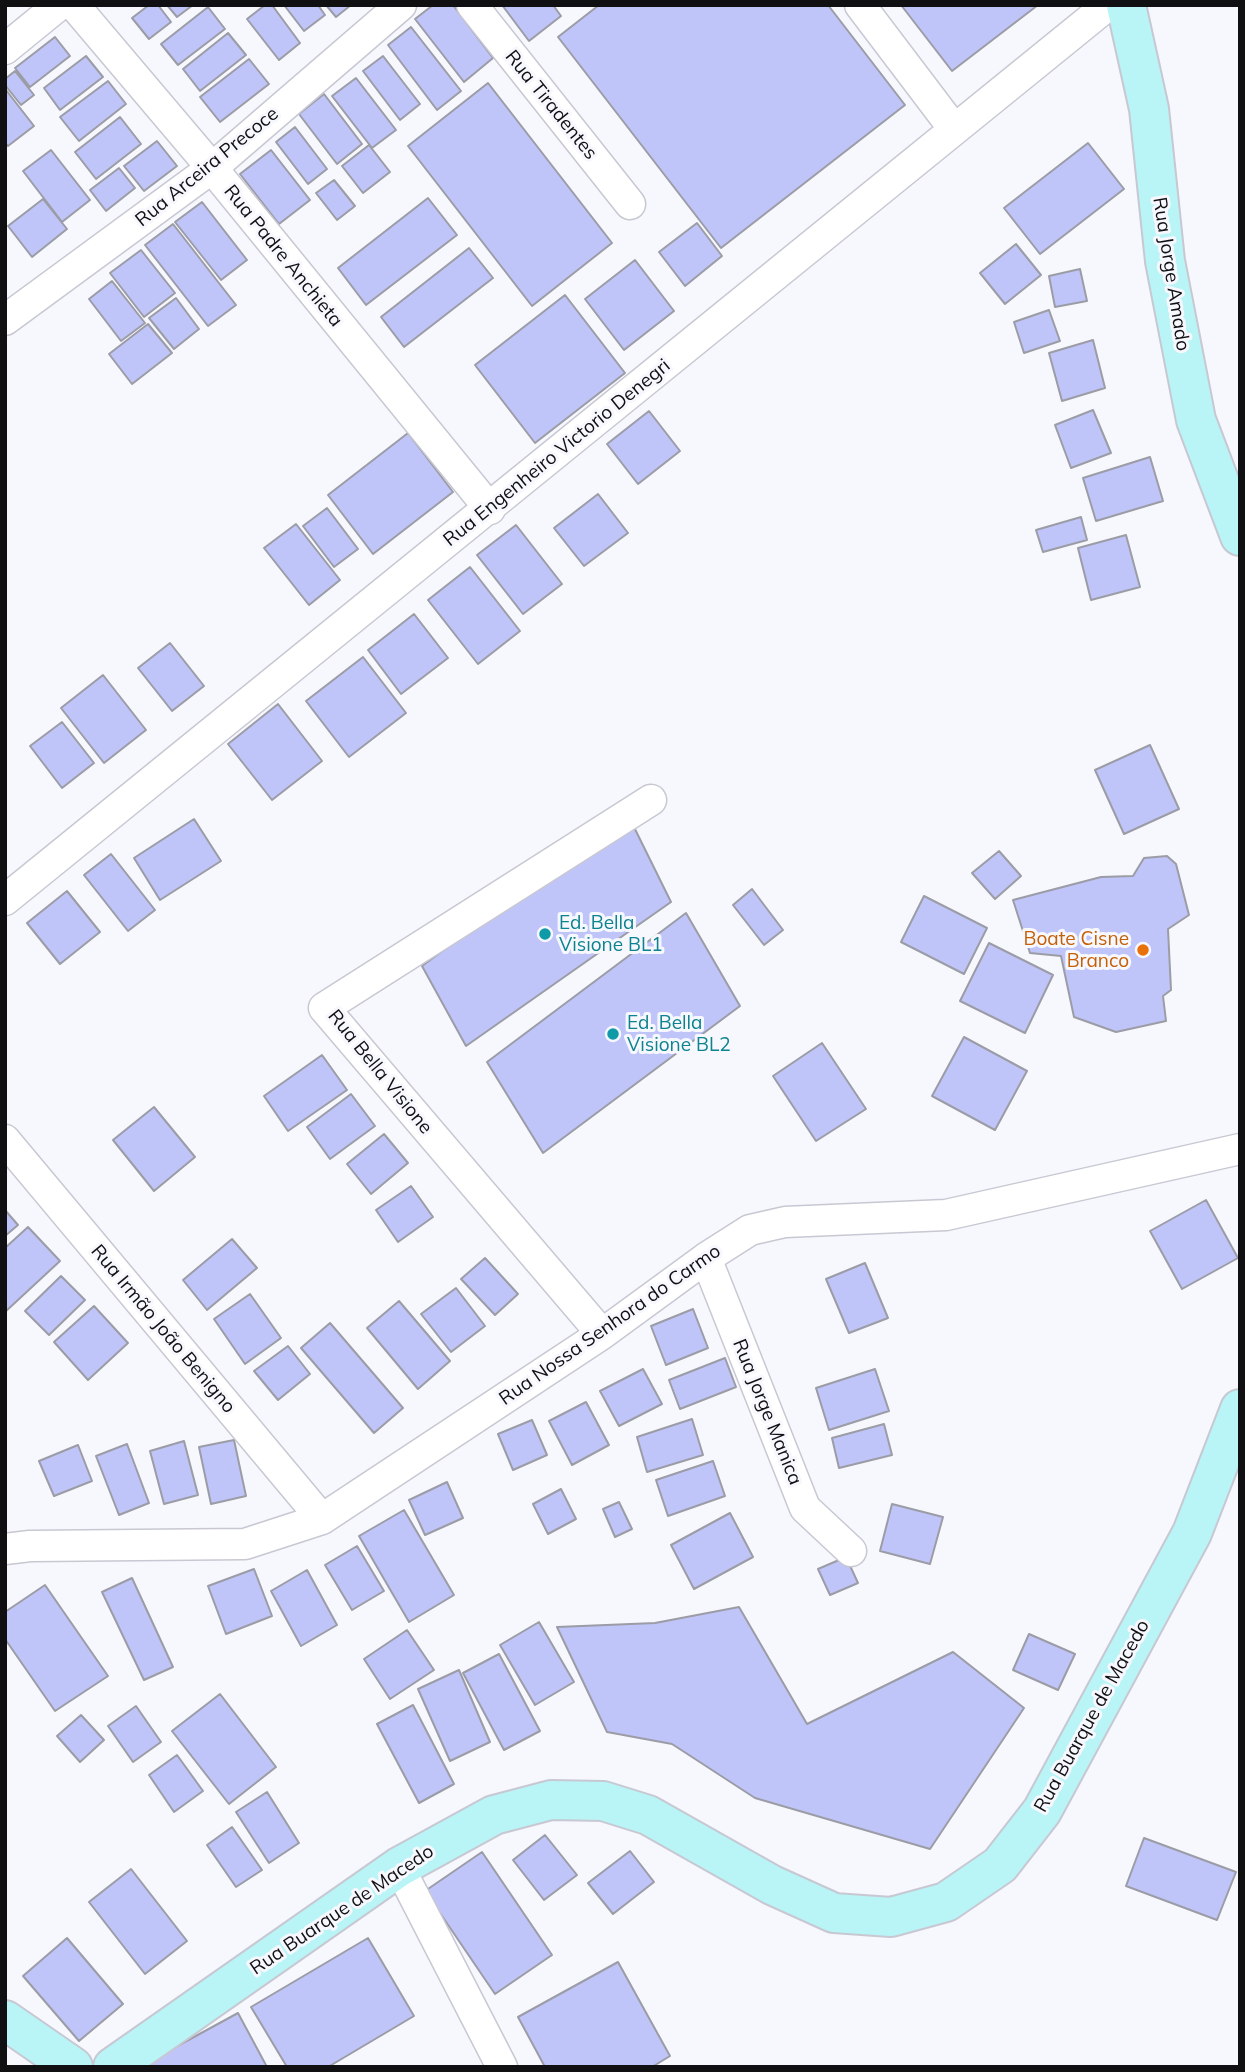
<!DOCTYPE html>
<meta charset="utf-8">
<style>
body{margin:0}
#map{position:relative;width:1245px;height:2072px;overflow:hidden;background:#f7f8fe;font-family:Mulish,sans-serif}
canvas{display:block}
.frame{position:absolute;inset:0;border:7px solid #101013;pointer-events:none}
</style>
<div id="map">
<canvas width="1245" height="2072"></canvas>
<div class="frame"></div>
</div>
<script>
const c = document.querySelector('canvas').getContext('2d');
c.lineJoin = 'round';
function paint(path, color) { c.fillStyle = color; c.fill(path, 'evenodd'); }
function strokePath(path, color, width, dash) { c.strokeStyle = color; c.lineWidth = width; c.lineCap = dash ? 'butt' : 'round'; c.setLineDash(dash || []); c.stroke(path); }
function drawText(font, color, halo, rows, align = 'center') {
  c.font = font + ' Mulish,sans-serif'; c.lineWidth = 6; c.setLineDash([]); c.textBaseline = 'middle'; c.strokeStyle = halo; c.fillStyle = color; for (const [text, x, y, turn = 0] of rows) {
    c.save(); c.translate(x, y); c.rotate((+turn || 0) * Math.PI / 180); c.textAlign = isNaN(turn) ? turn : align; if (halo) c.strokeText(text, 0, 0); c.fillText(text, 0, 0); c.restore();
  }
}
const building = new Path2D(`
 M149,5H158L171,22L149,39L132,18Z
 M167,5H193L177,17Z
 M265,5H272L300,43L279,60L247,19Z
 M284,5H318L325,15L304,31Z
 M326,5H351L336,17Z
 M433,5H453L493,58L464,82L415,19Z
 M502,5H553L561,16L529,41Z
 M599,5H828L905,105L721,248L558,37Z
 M901,5H1038L952,71Z
 M208,7L225,29L178,65L161,44Z
 M411,27L461,91L437,110L388,45Z
 M228,33L246,55L200,91L183,69Z
 M55,37L70,56L30,87L15,68Z
 M86,56L103,77L60,110L44,88Z
 M383,56L420,104L400,120L363,71Z
 M249,59L269,84L220,122L200,97Z
 M15,71L34,95L21,105L5,85V79Z
 M356,78L396,130L372,148L332,96Z
 M108,81L126,104L79,141L60,117Z
 M488,83L612,243L532,306L408,146Z
 M6,90L34,126L8,146L5,143Z
 M324,94L362,144L337,164L299,114Z
 M120,117L141,144L96,179L75,152Z
 M295,127L327,169L308,184L276,142Z
 M157,141L177,166L144,191L124,166Z
 M1088,143L1124,189L1040,254L1004,208Z
 M369,145L390,172L363,193L342,166Z
 M51,150L90,200L62,222L23,171Z
 M271,150L310,200L279,224L240,174Z
 M119,168L135,188L106,211L90,190Z
 M334,180L355,206L337,220L316,193Z
 M428,198L457,235L366,305L338,268Z
 M43,199L67,229L32,257L8,226Z
 M202,202L247,260L221,280L175,222Z
 M697,223L722,256L685,286L659,252Z
 M173,224L236,305L208,326L145,245Z
 M1016,244L1041,275L1005,304L980,273Z
 M469,248L493,278L404,347L381,317Z
 M141,250L175,293L144,317L110,273Z
 M635,260L674,311L624,350L585,299Z
 M1080,269L1087,301L1055,307L1049,276Z
 M112,281L145,323L121,341L89,299Z
 M565,295L625,373L535,443L475,365Z
 M176,298L199,329L174,349L149,318Z
 M1049,310L1060,341L1024,353L1014,322Z
 M148,324L172,353L132,384L109,354Z
 M1093,340L1105,388L1062,401L1049,353Z
 M1093,410L1111,453L1071,468L1055,425Z
 M649,411L680,451L638,484L607,444Z
 M408,433L453,492L373,554L328,495Z
 M1150,457L1163,501L1096,521L1083,478Z
 M598,494L628,533L584,566L554,528Z
 M327,508L358,549L334,567L303,526Z
 M1081,517L1087,540L1043,552L1036,530Z
 M296,524L340,580L309,605L264,548Z
 M516,525L562,584L523,614L477,555Z
 M1126,535L1140,587L1091,600L1078,548Z
 M470,567L520,631L478,664L428,600Z
 M414,614L448,658L401,694L368,650Z
 M170,643L204,686L172,711L138,668Z
 M363,657L406,713L349,757L306,701Z
 M103,675L146,730L104,763L61,708Z
 M278,704L322,761L272,800L228,744Z
 M62,722L94,763L62,788L30,746Z
 M1150,745L1179,809L1124,834L1095,770Z
 M628,815L671,902L466,1046L422,966Z
 M194,819L221,861L160,900L134,858Z
 M999,851L1021,876L995,899L972,873Z
 M111,854L155,910L128,931L84,875Z
 M1167,856L1176,864L1189,915L1168,929L1171,990L1163,996L1166,1021L1116,1032L1074,1017L1061,956L1030,953L1013,900L1101,877L1133,876L1144,858Z
 M752,889L783,930L764,945L733,905Z
 M67,891L100,932L60,964L27,923Z
 M924,896L987,928L964,974L901,942Z
 M686,913L740,1006L543,1153L487,1062Z
 M989,943L1053,975L1025,1033L960,1001Z
 M964,1037L1027,1071L995,1130L932,1096Z
 M822,1043L866,1109L816,1141L773,1076Z
 M322,1055L347,1090L288,1131L264,1096Z
 M351,1094L375,1126L330,1159L307,1127Z
 M154,1107L195,1157L154,1191L113,1140Z
 M384,1134L408,1163L371,1194L347,1164Z
 M411,1186L433,1217L398,1242L376,1210Z
 M1206,1200L1238,1258L1182,1289L1150,1231Z
 M5,1210L18,1225L5,1236Z
 M28,1227L60,1261L5,1312V1248Z
 M232,1239L257,1268L207,1310L183,1280Z
 M485,1258L518,1294L495,1315L461,1279Z
 M865,1263L888,1318L849,1333L826,1279Z
 M61,1276L85,1300L49,1335L25,1311Z
 M456,1288L485,1326L451,1352L421,1314Z
 M250,1294L281,1338L245,1364L214,1319Z
 M399,1301L450,1361L418,1389L367,1328Z
 M94,1306L128,1343L88,1380L54,1342Z
 M693,1309L708,1348L666,1365L651,1326Z
 M330,1323L403,1408L374,1433L301,1348Z
 M288,1346L310,1374L278,1400L254,1371Z
 M725,1358L736,1387L680,1409L669,1380Z
 M643,1369L662,1404L619,1426L600,1391Z
 M875,1369L889,1411L829,1430L816,1388Z
 M586,1402L609,1445L572,1465L549,1421Z
 M692,1419L703,1455L647,1472L637,1437Z
 M532,1420L547,1455L513,1470L498,1434Z
 M884,1424L892,1455L839,1468L832,1438Z
 M234,1440L246,1496L211,1504L199,1447Z
 M184,1441L198,1495L164,1504L150,1451Z
 M127,1444L149,1503L119,1515L96,1456Z
 M78,1445L92,1481L54,1496L39,1461Z
 M713,1461L725,1496L668,1516L656,1480Z
 M447,1482L463,1518L425,1535L409,1500Z
 M561,1489L576,1519L548,1534L533,1504Z
 M619,1502L632,1529L615,1537L603,1509Z
 M892,1504L943,1517L930,1564L880,1551Z
 M404,1510L454,1595L409,1622L359,1536Z
 M730,1513L753,1557L694,1589L671,1545Z
 M357,1546L384,1591L352,1610L325,1565Z
 M846,1557L858,1583L830,1595L818,1569Z
 M254,1569L272,1616L226,1634L208,1586Z
 M307,1570L337,1625L301,1646L271,1591Z
 M132,1578L173,1667L144,1680L102,1592Z
 M45,1585L108,1676L55,1711L5,1639V1612Z
 M739,1607L807,1724L953,1652L1024,1708L930,1849L755,1798L672,1744L607,1732L557,1627L655,1623Z
 M539,1622L574,1682L535,1705L500,1645Z
 M407,1630L434,1670L390,1699L364,1659Z
 M1029,1634L1075,1654L1058,1690L1013,1670Z
 M499,1654L540,1731L504,1750L463,1673Z
 M459,1670L490,1742L450,1761L418,1689Z
 M220,1694L276,1767L229,1804L172,1731Z
 M413,1705L454,1784L419,1803L377,1724Z
 M136,1706L161,1742L133,1762L108,1726Z
 M81,1715L104,1740L80,1762L57,1736Z
 M177,1755L203,1791L174,1812L149,1775Z
 M267,1792L299,1843L269,1863L236,1812Z
 M232,1827L262,1870L236,1887L207,1845Z
 M545,1835L577,1875L544,1900L513,1860Z
 M1144,1838L1236,1872L1217,1920L1126,1886Z
 M630,1851L654,1882L613,1914L588,1883Z
 M482,1852L552,1955L495,1994L425,1891Z
 M131,1869L187,1941L145,1974L89,1902Z
 M67,1938L123,2004L79,2041L23,1976Z
 M368,1938L414,2016L328,2067H287L251,2007Z
 M618,1962L670,2056L652,2067H545L518,2017Z
 M238,2013L267,2067H150L148,2062Z`);
paint(building, '#c0c5f9');
strokePath(building, '#9b9ca5', 2);
const street = new Path2D(`
 M74,5L212,168L490,509
 M472,5L630,204
 M860,5L954,129
 M5,49L59,5
 M5,320L212,168L401,5
 M5,900L1108,5
 M5,1140L322,1519
 M706,1258L805,1508L851,1551
 M602,1334L324,1008L651,800
 M5,1549L30,1546L245,1544L322,1519L602,1334L706,1258L750,1230L785,1222L946,1215L1240,1149
 M399,1867L502,2067`);
const secondary = new Path2D(`
 M1126,5L1149,109L1165,261L1196,420L1240,536
 M5,2020L73,2067
 M113,2067L399,1867L494,1815L551,1800L603,1801L648,1815L772,1885L834,1913L891,1917L946,1902L1000,1865L1042,1811L1192,1533L1240,1409`);
strokePath(street, '#c7c8d2', 33);
strokePath(secondary, '#c7c8d2', 42);
strokePath(street, '#fff', 30);
strokePath(secondary, '#b9f4f6', 38);
for (const [x, y, r, color] of [
 [545,934,7,"#0f9aa8"],
 [1143,950,7,"#e8710a"],
 [613,1034,7,"#0f9aa8"]
]) { const dot = new Path2D(); dot.arc(x, y, r, 0, 2 * Math.PI); c.fillStyle = color; c.fill(dot); strokePath(dot, '#f7f8fe', 2.5); }
drawText('19px', '#101013', '#f7f8fe', [
 ["Rua Tiradentes",551,105,51],
 ["Rua Arceira Precoce",207,167,-39],
 ["Rua Padre Anchieta",283,256,51],
 ["Rua Jorge Amado",1171,274,81],
 ["Rua Engenheiro Victorio Denegri",557,453,-39],
 ["Rua Bella Visione",380,1072,51],
 ["Rua Nossa Senhora do Carmo",610,1325,-35],
 ["Rua Irmão João Benigno",163,1329,50],
 ["Rua Jorge Manica",767,1412,68],
 ["Rua Buarque de Macedo",1092,1716,-61],
 ["Rua Buarque de Macedo",342,1910,-34]
]);
drawText('19px', '#0d838f', '#f7f8fe', [
 ["Ed. Bella",559,923],
 ["Visione BL1",559,945],
 ["Ed. Bella",627,1023],
 ["Visione BL2",627,1045]
], 'left');
drawText('19px', '#c56008', '#f7f8fe', [
 ["Boate Cisne",1129,939],
 ["Branco",1129,961]
], 'right');
</script>
